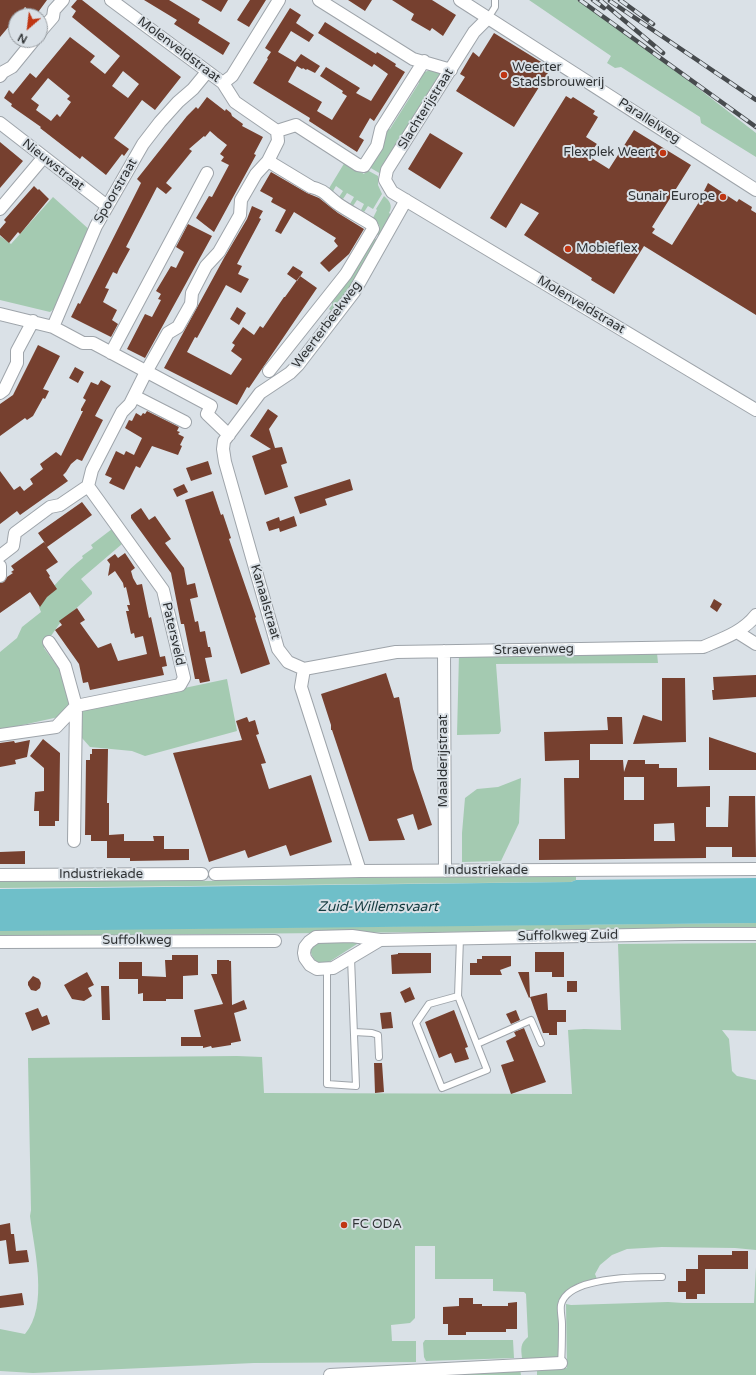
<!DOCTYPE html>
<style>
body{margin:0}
#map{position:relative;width:756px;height:1375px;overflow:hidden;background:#dae1e7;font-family:"Varela Round",sans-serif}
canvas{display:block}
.north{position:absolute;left:8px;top:8px;width:40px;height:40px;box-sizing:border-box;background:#dae1e7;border:1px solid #969ba0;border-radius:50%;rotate:208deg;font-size:11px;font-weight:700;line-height:16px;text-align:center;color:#303335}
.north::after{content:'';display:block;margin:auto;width:14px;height:18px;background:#c03613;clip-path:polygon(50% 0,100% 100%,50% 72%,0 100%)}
</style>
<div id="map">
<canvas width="756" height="1375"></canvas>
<div class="north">N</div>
</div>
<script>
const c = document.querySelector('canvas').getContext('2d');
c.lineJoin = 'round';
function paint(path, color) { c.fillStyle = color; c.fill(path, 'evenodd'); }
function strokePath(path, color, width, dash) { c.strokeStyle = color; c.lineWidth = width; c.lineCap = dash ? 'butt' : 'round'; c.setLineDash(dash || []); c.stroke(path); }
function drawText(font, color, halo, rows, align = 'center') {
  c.font = font + ' "Varela Round",sans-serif'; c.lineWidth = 4; c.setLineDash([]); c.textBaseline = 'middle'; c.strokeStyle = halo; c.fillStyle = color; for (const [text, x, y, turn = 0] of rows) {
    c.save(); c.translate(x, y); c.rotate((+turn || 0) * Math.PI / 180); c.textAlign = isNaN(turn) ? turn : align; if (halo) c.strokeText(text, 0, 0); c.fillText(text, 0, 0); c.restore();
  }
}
paint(new Path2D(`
 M529,0H577L654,54L756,133V157L701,123L700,117L621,67L615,68L607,63L611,56Z
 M433,69L442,73L381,174L369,167L384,142L385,130L390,129L419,83L418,78L422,73Z
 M345,162L364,174L367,170L378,176V185L382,194L373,209L368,206L364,212L361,210L364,204L357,200L353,206L350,204L354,197L347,193L343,199L339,197L343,191L336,186L332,193L328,190Z
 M384,196C390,201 393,206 389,213L392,215L380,236L376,234C383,223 378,226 373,218L377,210L376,209Z
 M53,197L92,232L55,308L50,312L0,300V236L11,244Z
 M374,238L377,240L350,288L333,312L329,309L332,305L331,300Z
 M112,529L122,544L81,579L92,592V594L60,623L46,643L44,648L60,670L70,704L63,716L0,730V652L17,638L22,627L41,612L39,607C49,589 67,571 83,558L82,556L93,548L91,545Z
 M657,653L658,663L496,664L501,731L499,734L457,735L459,654Z
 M227,679L237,731L145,756L132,751L90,747L82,738L79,716L85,709Z
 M521,778L519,823L501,861L462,862V833L465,798L477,789L498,787Z
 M576,876V880L571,882L0,888V881L199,879L200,881H217L218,879Z
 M756,923V929L0,936V930Z
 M360,942L329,962L323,964L317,963C310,954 307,947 320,943Z
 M756,943V1031L722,1030L729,1039L732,1071L737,1076L756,1080V1250L735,1248L662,1247L627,1249L612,1255L600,1265L595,1274L597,1279L577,1284L568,1290L561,1300L559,1358H522C521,1348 520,1344 528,1337L526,1294L524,1292L493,1291V1279H435V1246H415V1318L410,1323L391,1325L392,1341H416V1362L254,1363L33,1373L0,1371V1329L25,1334C49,1306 34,1249 30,1216L31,1210L28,1058L237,1056L262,1057L264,1093L572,1094L568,1030L584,1029L621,1030L618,944Z
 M756,1267V1375H537V1369L567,1368L566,1304L571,1305L668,1302L683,1303H754Z
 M425,1340H513L514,1358L426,1361L424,1357L423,1343Z
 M520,1369L521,1375H366Z`), '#a4cab1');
paint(new Path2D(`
 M756,878V923L0,931V889L571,882L576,880Z`), '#6fbfc9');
paint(new Path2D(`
 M0,0H47L36,15L25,7L18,16H16V18L0,37Z
 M77,0H82L181,77L155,110L142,100L114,138L129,149L124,156L122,154L106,175L82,156L80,159L40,128L41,127L11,106L12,104L4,98L9,90L13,94L30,73L36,78L70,37L95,56L90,62L105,74L120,56L72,17L76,11L71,7ZM123,71L139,84L128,98L112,86ZM48,78L70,96L67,99L71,102L60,117L57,114L51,121L36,110L39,105L31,99Z
 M144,0H169L200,19L198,23L230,43L223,55L174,24L177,20Z
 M201,0H228L221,12Z
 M250,0H266L249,27L237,20Z
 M348,0H372L365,11Z
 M392,0H432L456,15L443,36L432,28L430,31L411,20L414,14Z
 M290,8L301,15L296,23L314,35L309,42L291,31L278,52L295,62L301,54L320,66L315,73L307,69L306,70L303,68L302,69L297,66L288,82L322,102L317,111L332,120L347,96L342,93L343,91L320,76L326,67L360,88L356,93L371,101L388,74L374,64L372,67L318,33L325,22L376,54L377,52L396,64L395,66L405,72L374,121L370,118L359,137L364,140L357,152L309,121L310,118L253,83L268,59L267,58L271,52L265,48Z
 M494,33L551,68L514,127L456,91L465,77L460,74L473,52L479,57Z
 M566,96L571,99L573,97L595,111L593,114L598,117L586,137L597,144L591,152L593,159L609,169L634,130L691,165L652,227L655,229L652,233L672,245L704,194L703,193L708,183L737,202L739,199L752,207L751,210L756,213V315L644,246L614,294L591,280L592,278L524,235L539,213L521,203L506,228L490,218Z
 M207,97L225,111L226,109L231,113L232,116L243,124L242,126L263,137L254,154L256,155L214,232L196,218L209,196L212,197L229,165L221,161L224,157L220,154L227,145L218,138L210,131L205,137L204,136L189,149L192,151L166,183L172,188L166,194L157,187L126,247L130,249L119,269L117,274L113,272L105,288L109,289L103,302L117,310L112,320L118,324L111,337L71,317L78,303L80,304L141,183L137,179L187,116L196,107L198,109Z
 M430,133L463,153L440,189L408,169Z
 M0,142L23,161L0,188Z
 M271,172L307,193L319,198L338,213L364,229L349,254L329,272L320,263L338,246L334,241L336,238L294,212L281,234L275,231L286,210L271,202L273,198L260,191Z
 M34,186L38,190L39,189L49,199L20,234L18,232L9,243L0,235V229L6,222L4,220Z
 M252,206L263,211L259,218L261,219L237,264L242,266L238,274L249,279L241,293L226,285L197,338L195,337L187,352L231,375L242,359L231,351L235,345L232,343L243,327L254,335L260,326L263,328L284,297H285L300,276L317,288L249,388L247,387L237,405L164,368L224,258L247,219Z
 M188,224L212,236L145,358L127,349L145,314L152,317L161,300L158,299L161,294L156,291L171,266L176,268L184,252L176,247Z
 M293,266L303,272L297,281L287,274Z
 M237,307L246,313L239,325L230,319Z
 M38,345L60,356L43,389L49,391L45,399L43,398L33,416L27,420L25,418L0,436V404L13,395Z
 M75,367L84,372L78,383L69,378Z
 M101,380L111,386L95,416L103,420L82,461L77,459L71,464L66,472L63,475L68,481L20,515L17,511L0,524V471L14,490L20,486L24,491L33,484L30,479L43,469L40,464L56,452L61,456L83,411H81V409L86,400L83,398L91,382L98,385Z
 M268,409L278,416L269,429L275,448L282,447L287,463L281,465L288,487L265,495L252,456L271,449L250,436Z
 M147,411L179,427L177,431L180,432L178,434L184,437L180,445L182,446L178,455L152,446L140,468L136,466L124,490L109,483L112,478L105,475L116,451L124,455L126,451L134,455L142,438L125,428L129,420L132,421L136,413L141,416L143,413L145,414Z
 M208,461L212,474L191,481L186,468Z
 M350,479L353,490L325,499L327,505L300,514L294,497Z
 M184,484L188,492L177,497L173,489Z
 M213,491L221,515L223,514L231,538L229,539L256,617L255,618L270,664L241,674L185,500Z
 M82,502L92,515L47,547L58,562L46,570L50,576L49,577L57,589L47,597L40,607L30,592L0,613V583L4,582L7,577L13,573L11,572L14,570L11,566L44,542L47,546L38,533Z
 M141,508L149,520L155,516L171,539L165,543L184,568L187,585L195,583L198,597L190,599L195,622L198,621L200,632L205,631L208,647H210L212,657L205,658L210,681L200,683L199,679H195L184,624H181L171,573L131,518V515Z
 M294,516L297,526L280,532L279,528L269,531L266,522L279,517L280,521Z
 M125,553L135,568L131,571L133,578L137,585L142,584L149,618L151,617L160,657L165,656L167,666L162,667L164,675L90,690L88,682L83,683L79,664L55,630L62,625L59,621L77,608L85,620L80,623L98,648L111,643L118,661L147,654L143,636L135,638L134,633L131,634L126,611H129L127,605H130L126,587L124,588L123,583L115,571L108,576L110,564L107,560L115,554L118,558Z
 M714,599L722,604L717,612L710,607Z
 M386,673L394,698L399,697L413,769L432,825L418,830L413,814L397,819L405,840L369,841L332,730H331V725L321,694Z
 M756,675V697L713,700L712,690H714L713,677Z
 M662,678H685L686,742L633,744L643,715L662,721Z
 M247,717L249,722L255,720L259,734L256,735L266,763L261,764L269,789L311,775L332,842L290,856L286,845L248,858L245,850L209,862L173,753L242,740L236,721Z
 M607,717H622L623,744H590V760H623L624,772L628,760H645V764H659V768H677V787L710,786V807H706V827H728L729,796H755L756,857H732V847H706V858L539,860V839H565L564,778H579V760L545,761L544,732L608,730ZM624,777H644V800H624ZM674,823L675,841H654V824Z
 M709,737L756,753V770H709Z
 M43,739L60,753L59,821H55V826H39V811H34L35,792L44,791V768L30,756Z
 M30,740L27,757L15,760L16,764L0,767V743L14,741L15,743Z
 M92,749H108L107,803H109V835L124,834V841H154L153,836H164V849H189V860L130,861V858H107V841H91V835H85L86,760H90V754H92Z
 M25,851V864H0V852Z
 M535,952H564V977H552V972H535Z
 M398,953H431V973L392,974L391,955L398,954Z
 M172,955H198V975L183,976V999H166V1001H143V993L138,994V979H119V962H142V976L166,977L165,960H172Z
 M482,956H511V966L500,970L502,975H470V963H477V959H482Z
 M217,960H229V961H231L232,1005L244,1000L247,1009L234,1013L241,1041L231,1043V1045L212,1048L211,1046L203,1048V1046H181V1037H201L194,1010L223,1004L211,974H217Z
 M87,972L94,985L88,988L92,996L84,1001L72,999L64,985Z
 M518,972H529L530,997L547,993L548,1010H566V1022H557V1035H549V1033H543L530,997L529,998Z
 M33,976L39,979L41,983L40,988L36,991L31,990L28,985V982Z
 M567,981H577V992H567Z
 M101,986H109L110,1020H102Z
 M410,987L415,999L405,1003L400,992Z
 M38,1008L42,1017L47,1015L50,1024L32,1031L25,1013Z
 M454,1010L468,1047L465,1048L469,1059L455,1063L451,1053L439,1058L425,1022Z
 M516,1010L520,1020L511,1024L506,1014Z
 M391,1012L393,1028L382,1029L380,1013Z
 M524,1028L546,1082L511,1094L501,1065L514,1061L506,1041L516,1036L514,1032Z
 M374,1063H382L384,1092L375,1093Z
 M10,1223L11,1234H14L16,1251L27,1250L29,1262L9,1264L6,1240L0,1241V1225Z
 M732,1251H748V1269H705V1294H697V1299H686V1292H678V1281H686V1269H698V1255H732Z
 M22,1293L24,1305L0,1308V1296Z
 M459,1298H473V1304H482V1306H508V1303L517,1302V1329H506V1332H466V1335H448V1324H443V1307L459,1306Z`), '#76402f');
const lane = new Path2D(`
 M488,18L495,7V0
 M327,968V1084L356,1086L351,958
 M458,996L429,1004L416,1023L442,1088L487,1070L458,996L460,938
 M354,1032L372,1033L378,1035L379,1057
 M477,1044L531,1020L541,1043
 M561,1363C562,1350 562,1337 562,1324C562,1318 560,1311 561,1305C567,1276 639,1277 662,1277`);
const street = new Path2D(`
 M111,0L223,83L235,102L277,131L296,125L358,165L364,166L377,146L381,129L424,61
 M319,0L413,59L451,70
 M460,0L756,190
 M488,18L474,32L387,170L385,180L392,192L756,410
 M40,32L53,17L54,10L63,0
 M0,76L3,72L12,67L34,40
 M223,83L232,76L279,0
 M0,123L107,206
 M268,161L311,187C325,190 327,196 338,204C348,211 360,217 371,224L373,229L346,274L269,371
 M0,209L43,158
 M0,314L53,327L83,343H93L211,406L207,414L229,435
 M53,327L96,226L143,144L160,122L178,102L193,89L207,72
 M111,353L207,173
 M0,393L4,390L17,363V351L33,321
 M134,396L185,422
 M0,556L13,546L15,533L50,507L60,505L88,486L92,470L122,412L130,404L146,372L168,333L178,327L191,304L192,293L206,266L219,252L240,215L241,200L256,174L268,161L278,141L277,131
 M0,566V576
 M737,632L756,644
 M49,642L65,666L76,706L74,841
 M444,651L445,871
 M304,669L288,662L278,649L225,462L223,449L224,441L260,393L290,373L298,365L354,292L406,200
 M304,669L396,652L703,647C722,639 743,632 756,615
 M304,669L301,687L360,871
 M0,735L56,727L76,706L180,685L184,678L163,590L88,486
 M215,874L360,871L756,869
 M0,875L202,874
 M380,940L333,968L317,969L310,965L305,958L304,953L305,947L309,942L316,937L352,936L380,940L685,934H756
 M0,942L275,941
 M330,1375L561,1363`);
strokePath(lane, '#9ea4aa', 8);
strokePath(street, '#9ea4aa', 14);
strokePath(lane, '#fff', 6);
strokePath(street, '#fff', 12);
const rail = new Path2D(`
 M580,0L756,127
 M593,0L604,8
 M600,0L663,53
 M620,0L653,24
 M610,1L756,100`);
strokePath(rail, '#474b4e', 4.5);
strokePath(rail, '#dae1e7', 3, [9]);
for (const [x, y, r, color] of [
 [504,75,4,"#c03613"],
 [663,153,4,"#c03613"],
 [723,197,4,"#c03613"],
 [568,249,4,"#c03613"],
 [344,1225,4,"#c03613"]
]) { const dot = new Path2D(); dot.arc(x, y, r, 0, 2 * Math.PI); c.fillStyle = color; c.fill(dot); strokePath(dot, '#dae1e7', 1.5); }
drawText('13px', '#303335', '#dae1e7', [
 ["Molenveldstraat",179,50,37],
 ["Slachterijstraat",426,109,-58],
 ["Parallelweg",649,121,33],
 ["Nieuwstraat",53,165,38],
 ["Spoorstraat",116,191,-60],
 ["Molenveldstraat",581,305,31],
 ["Weerterbeekweg",327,325,-53],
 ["Kanaalstraat",265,602,74],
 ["Patersveld",173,634,77],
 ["Straevenweg",534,650,-1],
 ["Maalderijstraat",444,761,-90],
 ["Industriekade",486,871],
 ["Industriekade",101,875],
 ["Suffolkweg Zuid",568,936,-1],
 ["Suffolkweg",137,941]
]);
drawText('13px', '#303335', '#dae1e7', [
 ["Weerter",512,68],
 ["Stadsbrouwerij",512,83],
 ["Flexplek Weert",655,153,"right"],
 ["Sunair Europe",715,197,"right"],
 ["Mobieflex",576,249],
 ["FC ODA",352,1225]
], 'left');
drawText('italic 14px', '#143b3f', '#dae1e7', [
 ["Zuid-Willemsvaart",378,907]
]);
</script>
